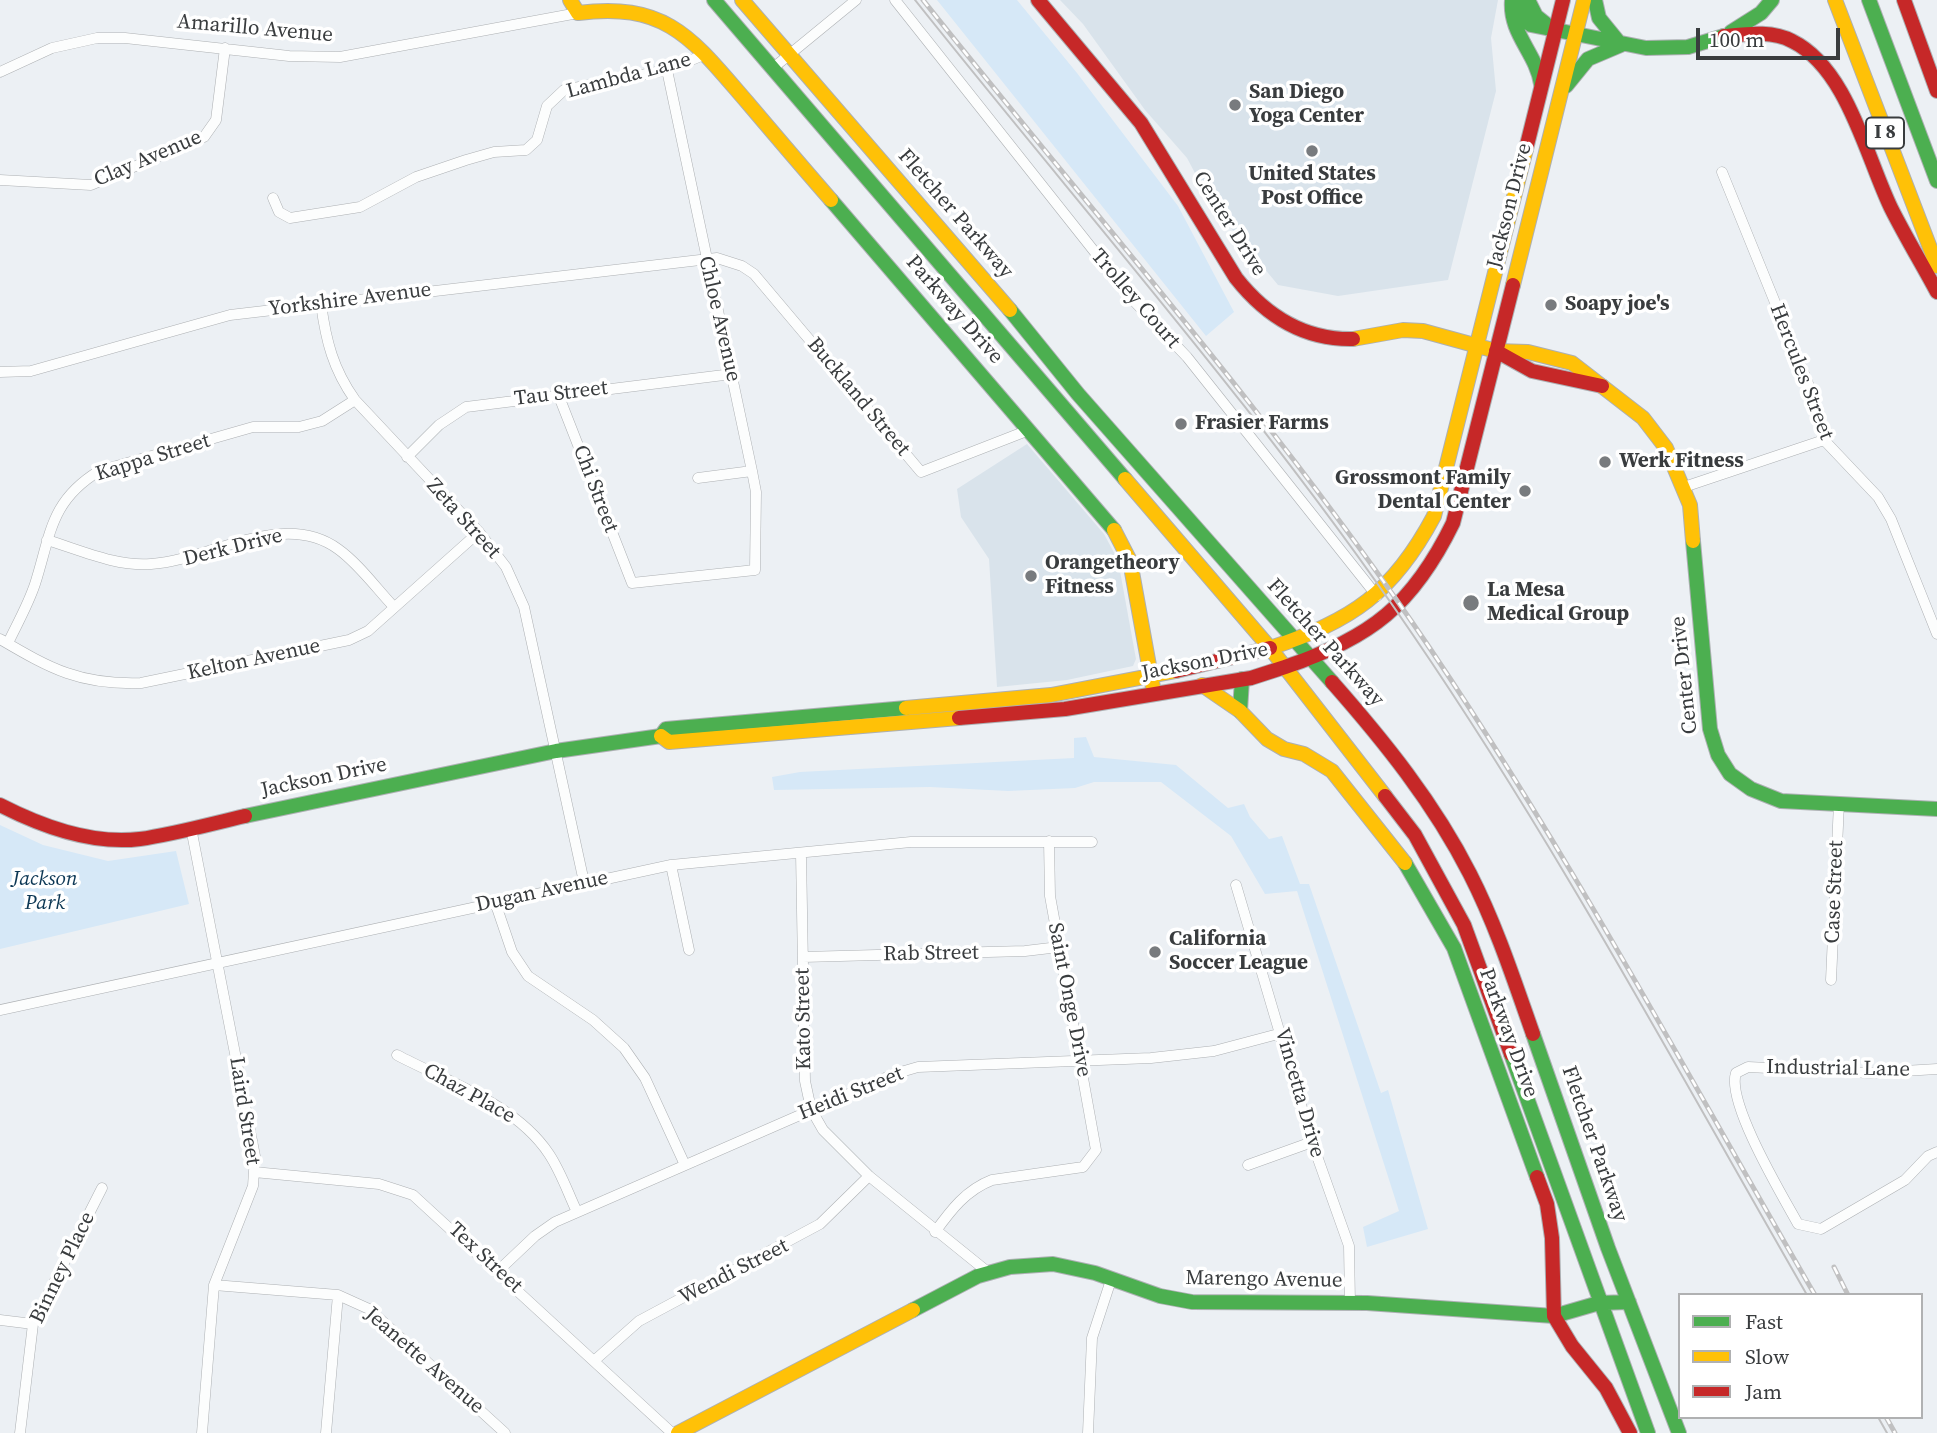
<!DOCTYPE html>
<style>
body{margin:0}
#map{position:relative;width:1937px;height:1433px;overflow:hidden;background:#ecf0f4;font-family:"Source Serif 4",serif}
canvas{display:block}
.legend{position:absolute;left:1678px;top:1293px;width:245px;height:126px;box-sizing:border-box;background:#fff;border:2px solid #b0b1b2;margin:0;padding:9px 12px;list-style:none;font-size:21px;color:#393c3e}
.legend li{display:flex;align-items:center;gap:14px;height:35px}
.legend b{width:35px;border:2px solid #b0b1b2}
.scale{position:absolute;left:1696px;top:28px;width:144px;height:32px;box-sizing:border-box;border:4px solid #393c3e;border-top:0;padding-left:9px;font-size:21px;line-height:24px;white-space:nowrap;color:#393c3e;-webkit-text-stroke:5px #fff;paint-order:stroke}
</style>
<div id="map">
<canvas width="1937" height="1433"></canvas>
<ul class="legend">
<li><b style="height:9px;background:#4caf50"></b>Fast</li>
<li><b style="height:9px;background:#ffc107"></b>Slow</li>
<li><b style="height:9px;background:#c62828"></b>Jam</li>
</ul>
<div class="scale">100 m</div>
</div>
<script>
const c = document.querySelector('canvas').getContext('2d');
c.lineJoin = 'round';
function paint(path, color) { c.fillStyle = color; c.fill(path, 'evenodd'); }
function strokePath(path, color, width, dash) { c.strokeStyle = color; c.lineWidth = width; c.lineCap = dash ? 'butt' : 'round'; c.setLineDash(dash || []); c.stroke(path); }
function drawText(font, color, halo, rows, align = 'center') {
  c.font = font + ' "Source Serif 4",serif'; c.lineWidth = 7; c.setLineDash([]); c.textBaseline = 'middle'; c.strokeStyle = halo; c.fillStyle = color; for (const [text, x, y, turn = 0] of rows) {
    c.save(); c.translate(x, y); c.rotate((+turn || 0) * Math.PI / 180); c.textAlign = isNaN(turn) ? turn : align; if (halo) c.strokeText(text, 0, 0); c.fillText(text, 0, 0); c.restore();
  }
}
paint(new Path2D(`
 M1060,0H1498L1491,38L1496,91L1448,280L1338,296L1278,285L1212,205L1187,158L1145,110L1083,24Z
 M1027,444L1104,534L1118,560L1136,659L1133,666L1067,680L997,687L989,559L961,517L957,489Z`), '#d9e3eb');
paint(new Path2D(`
 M937,0H1017L1077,73L1178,206L1234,312L1206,336Z
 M1086,737L1094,757L1176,765L1228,808L1244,804L1250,817L1269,839L1282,836L1300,884H1309L1381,1093L1388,1090L1428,1229L1367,1247L1363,1227L1399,1211L1297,891L1265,894L1231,836L1161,782H1094L1075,788L1008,791L930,787L774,790L772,777L800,772L1074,758V738Z
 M0,825L43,845L108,861L176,851L189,904L0,949Z`), '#d6e8f7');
const street = new Path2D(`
 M895,0L1132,299L1187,357L1377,596
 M773,68L856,0
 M0,72L52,48L97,38H125L289,56L340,57L578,13
 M1722,172L1809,386L1824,440L1878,497L1891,519L1937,634
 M0,180L91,185L204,137L216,120L225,48
 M273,198L279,212L290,218L360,207L416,177L466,160L494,152L526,150L537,140L547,106L564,90L667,70L706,54
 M321,304C326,341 333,369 355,400L479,532L506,567L524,607L584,882
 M0,372L31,371L230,315L717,258L742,266L754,274L921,472L1029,430
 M558,394L632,583L755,570L756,492L752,471L667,70
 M407,457L439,425L466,407L732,374
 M698,478L752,471
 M1684,487L1824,440
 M47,540C80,550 117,567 151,564C211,560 283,509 338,549C359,564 376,588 394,607
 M0,639C51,669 80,685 141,683L349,640L368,631L479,532
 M8,643C17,624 28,605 35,584C51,534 50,501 99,471L253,427H299L322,421L355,400
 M191,828L255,1156L253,1186L214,1285L202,1433
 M801,853L805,1081L811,1109L823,1130L869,1176L989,1273
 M671,865L689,950
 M1236,885L1312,1142L1349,1246L1350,1303
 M495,902L512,952L528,976L593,1020L624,1048L645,1078L685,1165
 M803,957L1025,951L1059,947
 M1831,980L1839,803
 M0,1010L671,865L911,842H1092
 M397,1055C448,1082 516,1104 549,1154C561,1172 568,1193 577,1212
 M1937,1069L1871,1073L1748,1067L1736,1073C1726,1102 1782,1195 1798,1224L1821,1229L1905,1180L1928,1156L1937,1152
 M1248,1165L1312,1142
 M254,1172L379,1184L413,1195L672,1433
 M935,1232C951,1210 966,1190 992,1180L1083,1167L1096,1150L1050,896L1049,841
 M498,1271L535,1236L555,1222L894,1074L918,1067L1151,1058L1214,1051L1282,1033
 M214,1285L338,1295L369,1309L505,1433
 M0,1320L33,1324
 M595,1360L639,1321L820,1224L869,1176
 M20,1433L33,1324L102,1188
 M326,1433L338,1295
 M1088,1433L1092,1338L1111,1280`);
const fast = new Path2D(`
 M714,0L1125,479
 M1512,0C1509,34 1536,52 1541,84
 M1522,0L1525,21L1531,25L1646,48L1688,47L1724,36
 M1528,0L1536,16L1551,28
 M1869,0L1937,181
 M1731,32L1761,13L1772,0
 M1566,86L1588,59L1621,45L1599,18L1595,0
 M831,200L1114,530
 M1010,310L1078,394L1332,682
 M1693,541L1710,729L1718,755L1730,774L1751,789L1781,801L1937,809
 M1240,711L1242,679
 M245,816L556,751L661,736L666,729L906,708
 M1405,863L1454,948L1537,1177
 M1533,1034L1608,1248L1679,1433
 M1511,1054L1648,1433
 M913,1310L978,1276L1010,1267L1053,1264L1095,1273L1160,1296L1192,1302L1367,1303L1554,1316L1599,1303L1629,1302`);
const slow = new Path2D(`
 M570,0L578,13C668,1 694,41 747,102C775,135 803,168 831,200
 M742,0L1010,310
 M1835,0L1937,266
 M1513,285L1584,0
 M1353,339L1403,330L1423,331L1496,351L1528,352L1572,363L1643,418L1666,448L1690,505L1693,541
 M1125,479L1270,648L1385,796
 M1114,530L1130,561L1154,693
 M1270,648C1352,621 1393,593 1434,516L1526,149
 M1202,685L1240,711L1267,739L1284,749L1304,754L1332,771L1405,863
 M906,708L1051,695L1176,671
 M661,736L669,742L959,718
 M678,1433L913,1310`);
const jam = new Path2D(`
 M1038,0L1141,123L1236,278C1266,316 1304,340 1353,339
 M1904,0L1937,91
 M1724,36C1746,34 1772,30 1792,41C1847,68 1866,156 1891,208C1905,236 1922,264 1937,292
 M1526,149L1563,0
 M1496,351L1532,371L1602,386
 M1285,667C1371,638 1413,605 1453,523L1513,285
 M1176,671L1270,648
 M1332,682C1384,741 1434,803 1470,874C1496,925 1514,980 1533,1034
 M959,718L1065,709L1251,678L1285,667
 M1385,796L1415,835L1464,925L1511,1054
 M0,805C41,826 92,845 140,839C175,834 210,824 245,816
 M1537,1177L1547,1204L1552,1238L1554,1316L1572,1346L1606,1388L1630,1433`);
strokePath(street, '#adb0b3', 11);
strokePath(fast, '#adb0b3', 16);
strokePath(slow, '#adb0b3', 16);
strokePath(jam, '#adb0b3', 16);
strokePath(street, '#fcfdfd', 10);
strokePath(fast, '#4caf50', 14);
strokePath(slow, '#ffc107', 14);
strokePath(jam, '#c62828', 14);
strokePath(new Path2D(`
 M915,0C1082,210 1262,413 1413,635C1558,847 1679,1073 1807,1295
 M1878,1417L1887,1433`), '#c0c0c1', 2);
const rail = new Path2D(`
 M923,0C1087,206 1262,405 1412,622C1560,837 1684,1069 1815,1295
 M1834,1267L1848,1295
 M1886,1417L1895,1433`);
strokePath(rail, '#c0c0c1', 5);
strokePath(rail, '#fff', 2.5, [8]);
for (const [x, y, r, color] of [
 [1235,105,7,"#787b7e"],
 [1312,151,7,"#787b7e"],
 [1551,305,7,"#787b7e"],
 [1181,424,7,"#787b7e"],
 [1605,462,7,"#787b7e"],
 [1525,491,7,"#787b7e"],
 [1031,576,7,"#787b7e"],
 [1471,603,9,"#787b7e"],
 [1155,952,7,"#787b7e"]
]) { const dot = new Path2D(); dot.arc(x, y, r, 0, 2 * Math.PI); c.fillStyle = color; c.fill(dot); strokePath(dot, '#fff', 2.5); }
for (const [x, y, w] of [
 [1885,133,38]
]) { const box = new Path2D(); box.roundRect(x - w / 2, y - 15.5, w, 31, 5); c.fillStyle = '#fff'; c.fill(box); strokePath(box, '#393c3e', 2); }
drawText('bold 19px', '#393c3e', null, [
 ["I 8",1885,133]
]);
drawText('21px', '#393c3e', '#fff', [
 ["Amarillo Avenue",255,29,5],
 ["Lambda Lane",629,76,-15],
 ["Clay Avenue",148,159,-23],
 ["Jackson Drive",1510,206,-76],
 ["Fletcher Parkway",955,214,49],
 ["Center Drive",1229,224,58],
 ["Trolley Court",1135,299,49],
 ["Yorkshire Avenue",350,300,-7],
 ["Parkway Drive",954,310,49],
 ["Chloe Avenue",719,319,77],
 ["Hercules Street",1801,372,69],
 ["Tau Street",561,394,-7],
 ["Buckland Street",858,397,50],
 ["Kappa Street",153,458,-17],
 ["Chi Street",595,489,69],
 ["Zeta Street",463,519,48],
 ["Derk Drive",233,548,-14],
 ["Fletcher Parkway",1325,643,48],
 ["Kelton Avenue",254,660,-12],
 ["Jackson Drive",1205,662,-11],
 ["Center Drive",1685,675,-96],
 ["Jackson Drive",324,778,-12],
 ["Dugan Avenue",542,892,-12],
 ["Case Street",1835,892,-88],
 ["Rab Street",931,954,-1],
 ["Saint Onge Drive",1069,1000,79],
 ["Kato Street",804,1019,-91],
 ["Parkway Drive",1508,1033,70],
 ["Industrial Lane",1838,1069,1],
 ["Vincetta Drive",1299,1093,74],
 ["Chaz Place",469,1094,29],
 ["Heidi Street",851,1094,-22],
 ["Laird Street",244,1111,81],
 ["Fletcher Parkway",1594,1144,71],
 ["Tex Street",485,1258,43],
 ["Binney Place",63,1268,-64],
 ["Wendi Street",734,1272,-27],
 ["Marengo Avenue",1264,1280,1],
 ["Jeanette Avenue",424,1361,41]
]);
drawText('bold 21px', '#393c3e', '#fff', [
 ["San Diego",1249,93],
 ["Yoga Center",1249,117],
 ["United States",1312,175,"center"],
 ["Post Office",1312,199,"center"],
 ["Soapy joe's",1565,305],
 ["Frasier Farms",1195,424],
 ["Werk Fitness",1619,462],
 ["Grossmont Family",1511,479,"right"],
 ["Dental Center",1511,503,"right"],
 ["Orangetheory",1045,564],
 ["Fitness",1045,588],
 ["La Mesa",1487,591],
 ["Medical Group",1487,615],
 ["California",1169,940],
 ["Soccer League",1169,964]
], 'left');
drawText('italic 21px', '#0c3754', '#fff', [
 ["Jackson",45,880],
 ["Park",45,904]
]);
</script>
